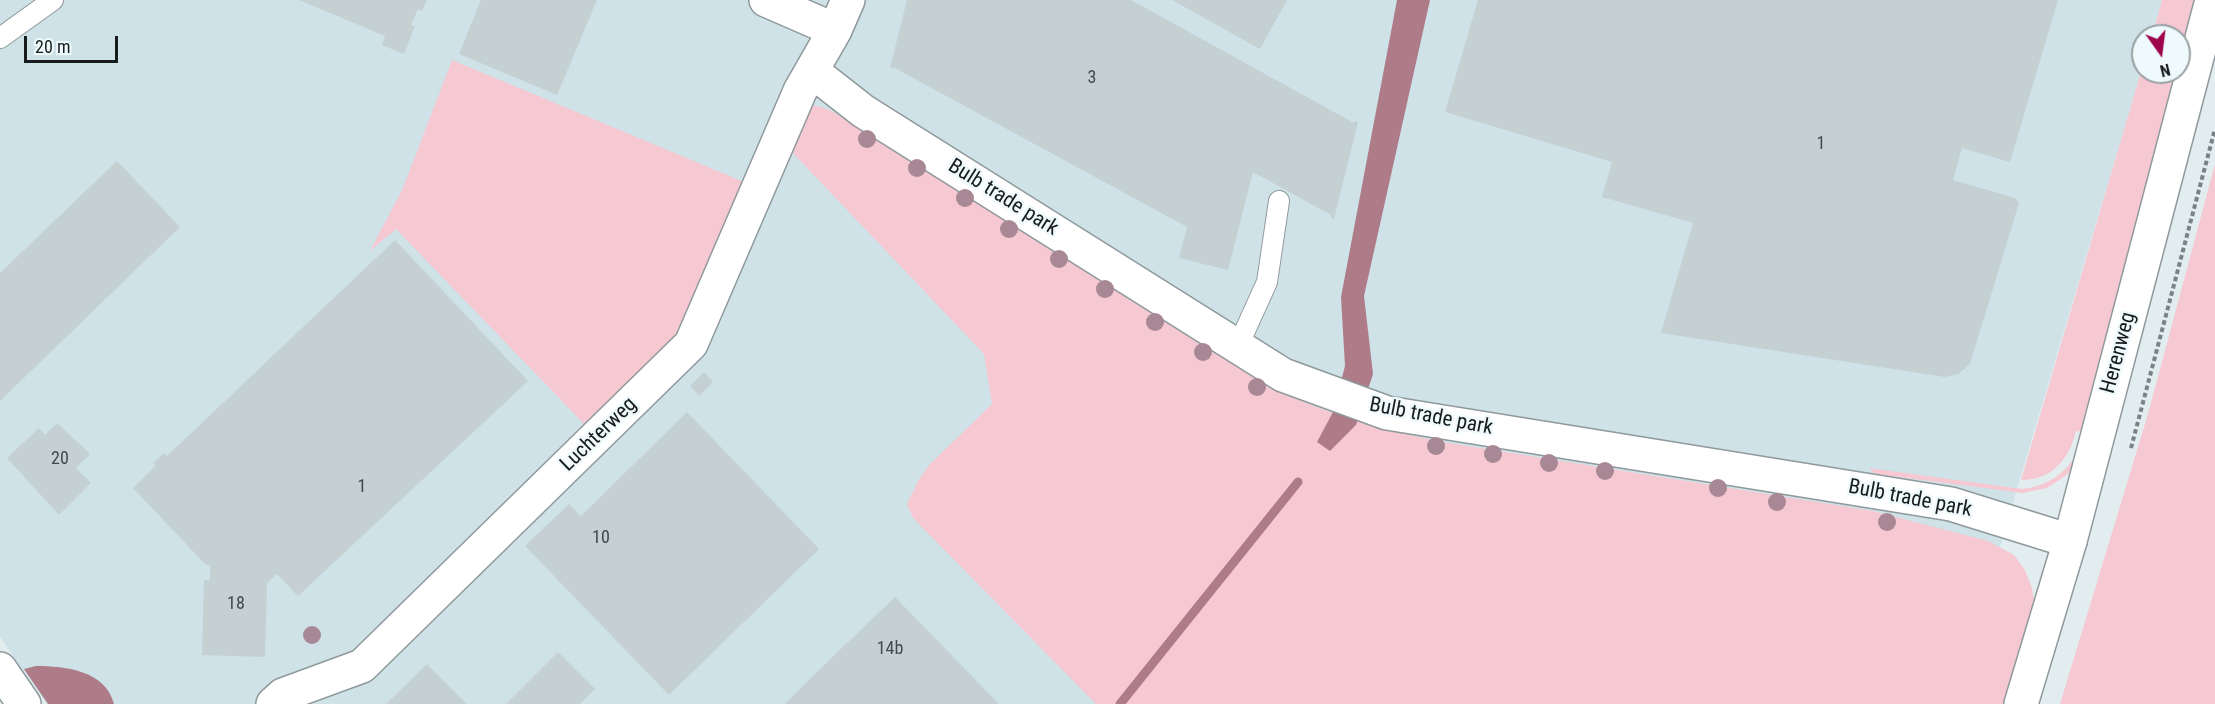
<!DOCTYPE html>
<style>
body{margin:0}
#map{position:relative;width:2215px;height:704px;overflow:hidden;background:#e2edf0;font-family:"Roboto Condensed",sans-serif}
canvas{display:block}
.north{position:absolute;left:2131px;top:24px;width:60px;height:60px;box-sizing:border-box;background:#effafd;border:2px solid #99a1a3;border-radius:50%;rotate:166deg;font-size:16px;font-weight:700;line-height:24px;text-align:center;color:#181c1d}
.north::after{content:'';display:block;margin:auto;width:21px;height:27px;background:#9e044b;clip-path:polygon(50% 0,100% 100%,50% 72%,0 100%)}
.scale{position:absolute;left:24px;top:36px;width:94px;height:27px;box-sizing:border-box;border:3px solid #181c1d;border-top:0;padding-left:8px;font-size:18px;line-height:21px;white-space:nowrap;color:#181c1d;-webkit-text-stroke:4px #effafd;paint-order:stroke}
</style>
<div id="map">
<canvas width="2215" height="704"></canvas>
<div class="north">N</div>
<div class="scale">20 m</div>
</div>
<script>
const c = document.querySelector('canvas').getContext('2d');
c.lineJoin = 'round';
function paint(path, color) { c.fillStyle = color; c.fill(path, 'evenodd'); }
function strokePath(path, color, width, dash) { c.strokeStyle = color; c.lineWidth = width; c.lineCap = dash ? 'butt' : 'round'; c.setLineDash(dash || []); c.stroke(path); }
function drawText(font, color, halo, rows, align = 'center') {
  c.font = font + ' "Roboto Condensed",sans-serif'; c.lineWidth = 5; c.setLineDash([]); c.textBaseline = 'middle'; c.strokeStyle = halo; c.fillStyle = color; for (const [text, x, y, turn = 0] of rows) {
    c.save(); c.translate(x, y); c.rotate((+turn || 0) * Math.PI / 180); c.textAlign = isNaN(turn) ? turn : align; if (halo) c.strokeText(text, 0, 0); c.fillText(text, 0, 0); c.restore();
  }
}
paint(new Path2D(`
 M0,0H2162L2152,36H2143V65L1953,704H47L0,637Z`), '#cee2e8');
paint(new Path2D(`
 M2162,0H2201L2087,433L2076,431C2069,459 2053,480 2021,480L2143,65V72H2179V36H2152Z
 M452,60L744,182L685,327L587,427L396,229L370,251L403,188Z
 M813,105L830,110L1263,383C1317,412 1378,428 1437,441L1873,511L1988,541L2014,555L2025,570L2032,588L2034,602L2005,704H1096L913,518L907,504L918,481L929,465L992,404L984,354L792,152Z
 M2215,164V704H2060L2148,414Z
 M2078,452L2081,455L2071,471L2061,479L2047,488L2023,493L1875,474L1869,468L2022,489C2048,486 2065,474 2078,452Z`), '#f6c8d2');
paint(new Path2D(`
 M1397,0H1430L1364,296L1373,374L1356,425L1330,451L1317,442L1333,412L1345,366L1341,297Z
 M36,666C66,666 106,671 114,704H48L24,669Z`), '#ae7c88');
strokePath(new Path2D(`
 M1120,704L1298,482`), '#ae7c88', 9);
paint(new Path2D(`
 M299,0H427L422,11L418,9L411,25L415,26L404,54L382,45L385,36Z
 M481,0H597L557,95L459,54Z
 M907,0H1131L1354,123L1355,121L1358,122L1334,219L1331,218V215L1253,172L1228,270L1179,258L1187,227L893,67V69L890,68Z
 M1172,0H1287L1260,49Z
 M1478,0H2058L2010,162L1962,148L1953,180L2015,198L2019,203L1970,364L1958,374L1945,377L1661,333L1693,223L1602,197L1612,162L1445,112Z
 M117,161L180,227L0,401V273Z
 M395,240L528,381L298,596L277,574L267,583L265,657L202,655L204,580H210V565H206L133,488L156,465L153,463L164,453L167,456Z
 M704,372L713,382L699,396L690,386Z
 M687,412L819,549L669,695L525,546L569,504L581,516Z
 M57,423L90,454L76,468L91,483L59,515L7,458L39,428L45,435Z
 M895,597L999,704H785L819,670Z
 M558,652L595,689L580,704H506Z
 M427,664L467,704H386Z`), '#c5d0d3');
const service = new Path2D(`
 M0,38L53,0
 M1238,346L1267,282L1279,201`);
const minor = new Path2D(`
 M766,0L835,30
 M812,71L863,111L1283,375L1387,413L1951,504L2070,541
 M273,704L283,695L362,666L691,344L800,91L835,30L848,0`);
const tertiary = new Path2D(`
 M2021,704L2070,541L2212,0`);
const secondary = new Path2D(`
 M0,669L24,704`);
strokePath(service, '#8f999c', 22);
strokePath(minor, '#8f999c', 36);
strokePath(tertiary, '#8f999c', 36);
strokePath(secondary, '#8f999c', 36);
strokePath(new Path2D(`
 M2131,448L2215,129`), '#7a8284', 4, [4.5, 3]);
strokePath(service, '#fff', 20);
strokePath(minor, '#fff', 33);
strokePath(tertiary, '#fff', 33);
strokePath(secondary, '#fff', 33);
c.fillStyle = '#a78894';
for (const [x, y] of [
 [867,139],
 [917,168],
 [965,198],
 [1009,229],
 [1059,259],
 [1105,289],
 [1155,322],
 [1203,352],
 [1257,387],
 [1436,446],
 [1493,454],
 [1549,463],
 [1605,471],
 [1718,488],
 [1777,502],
 [1887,522],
 [312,635]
]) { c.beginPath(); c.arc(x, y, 9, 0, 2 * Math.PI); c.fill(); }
drawText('18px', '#43494a', null, [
 ["3",1092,78],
 ["1",1821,144],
 ["20",60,459],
 ["1",362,487],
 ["10",601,538],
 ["18",236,604],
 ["14b",890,649]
]);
drawText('21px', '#181c1d', '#effafd', [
 ["Bulb trade park",1003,198,32],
 ["Herenweg",2119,353,-75],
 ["Bulb trade park",1431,417,11],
 ["Luchterweg",599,435,-44],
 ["Bulb trade park",1910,499,11]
]);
</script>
